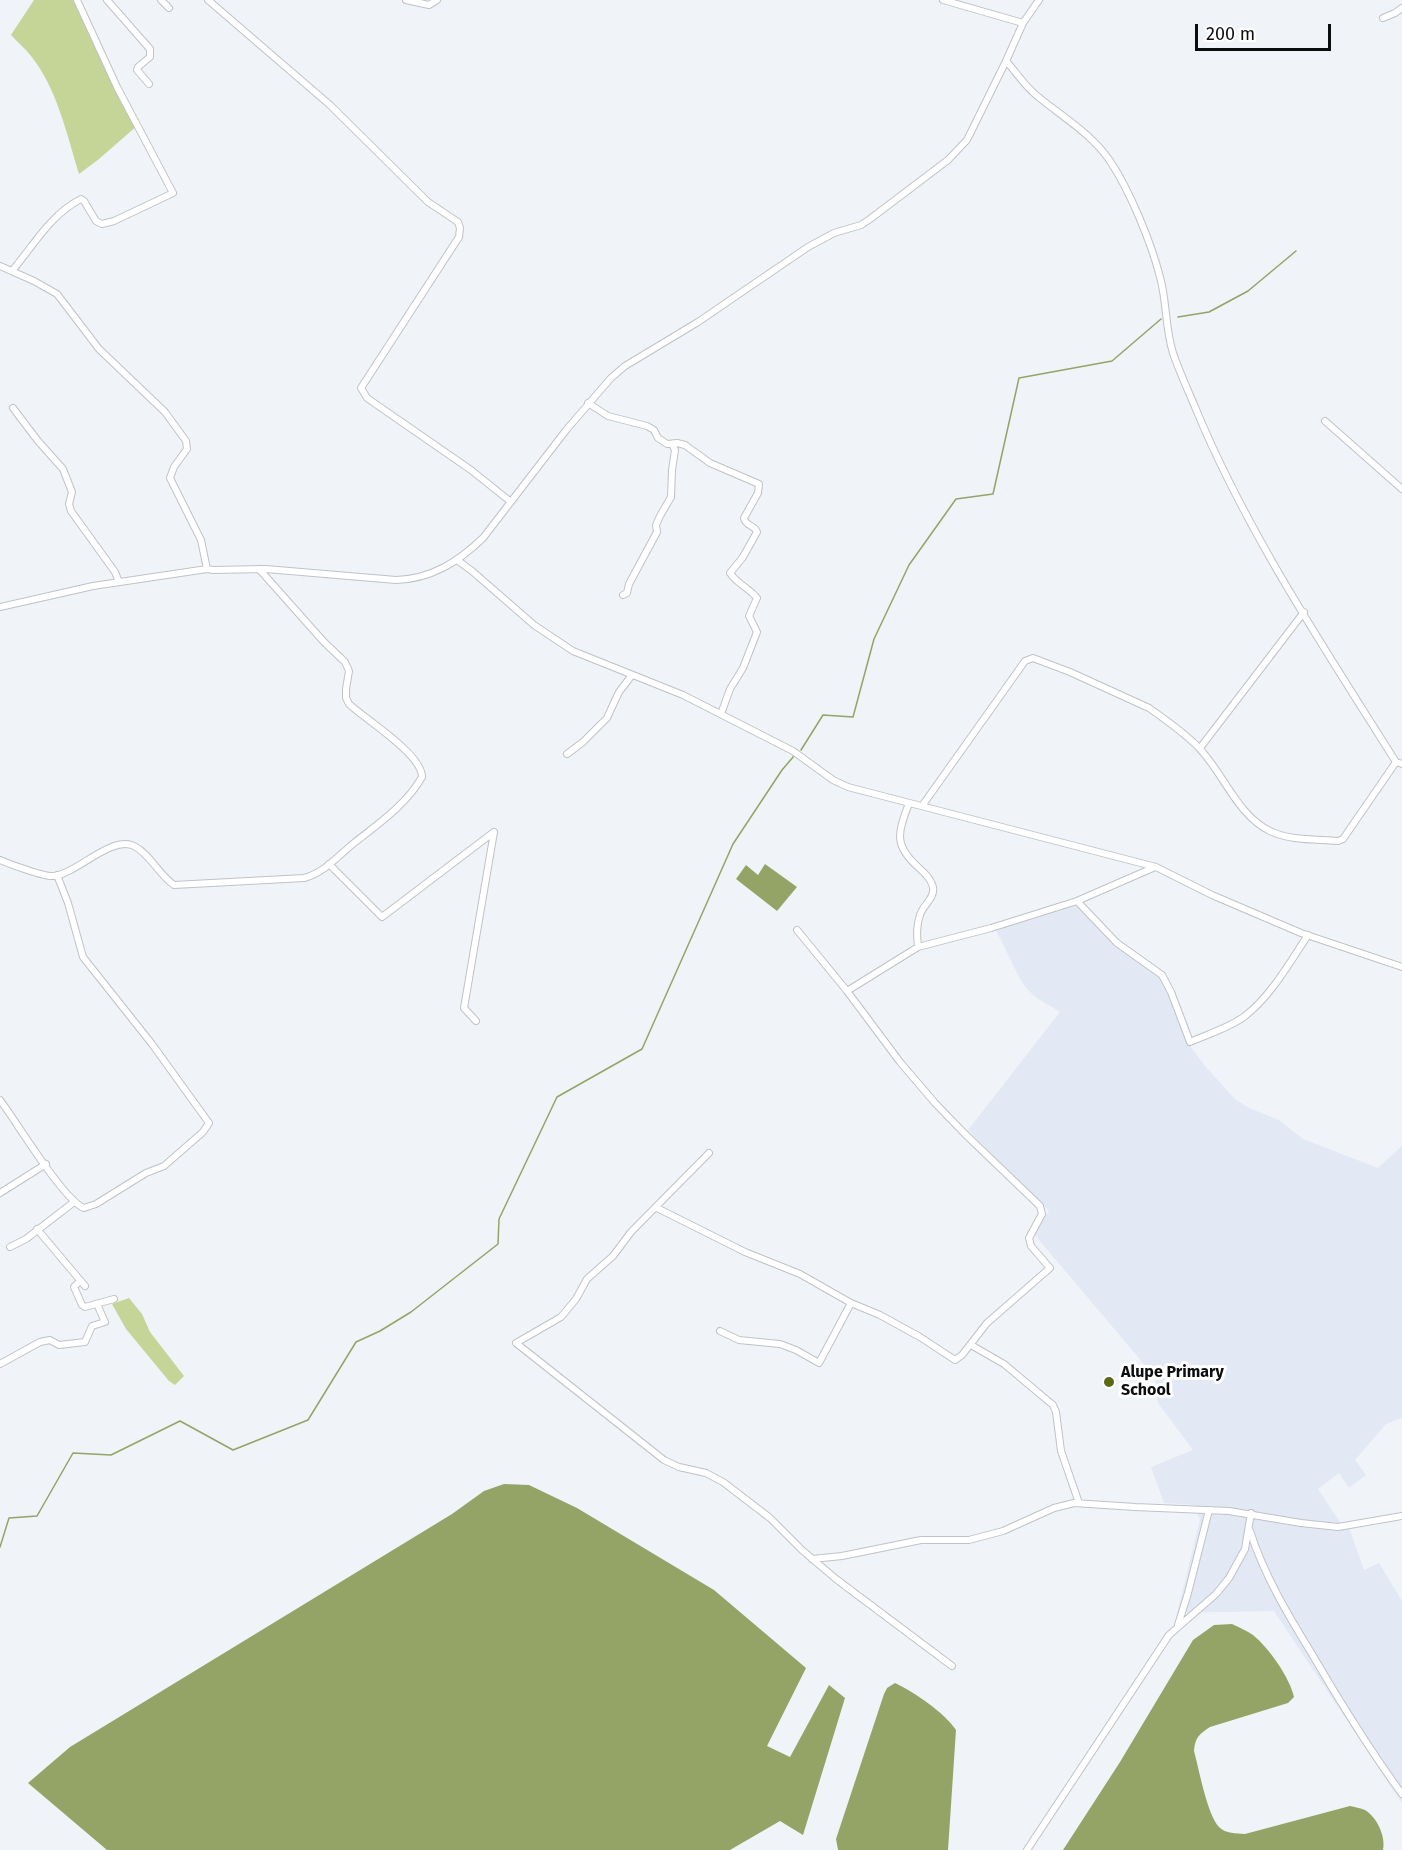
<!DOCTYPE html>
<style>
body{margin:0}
#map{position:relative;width:1402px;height:1850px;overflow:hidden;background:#f0f3f8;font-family:"Fira Sans",sans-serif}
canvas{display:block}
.scale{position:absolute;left:1195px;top:24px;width:136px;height:27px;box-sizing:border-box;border:3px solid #0c0d0f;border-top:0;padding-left:8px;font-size:18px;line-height:21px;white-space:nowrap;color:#0c0d0f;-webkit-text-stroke:4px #fff;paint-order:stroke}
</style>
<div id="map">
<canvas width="1402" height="1850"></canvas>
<div class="scale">200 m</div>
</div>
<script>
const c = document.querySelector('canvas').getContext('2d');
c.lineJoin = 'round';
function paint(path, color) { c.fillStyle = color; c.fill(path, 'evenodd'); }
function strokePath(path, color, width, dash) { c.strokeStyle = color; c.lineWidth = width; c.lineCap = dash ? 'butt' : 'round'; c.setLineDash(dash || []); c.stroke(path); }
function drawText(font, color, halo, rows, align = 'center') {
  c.font = font + ' "Fira Sans",sans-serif'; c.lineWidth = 6; c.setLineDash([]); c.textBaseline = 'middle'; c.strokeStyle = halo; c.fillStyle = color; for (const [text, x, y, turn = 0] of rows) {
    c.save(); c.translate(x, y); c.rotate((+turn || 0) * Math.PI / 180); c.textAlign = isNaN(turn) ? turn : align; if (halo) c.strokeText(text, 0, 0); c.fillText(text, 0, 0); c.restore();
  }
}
paint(new Path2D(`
 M1076,902L1117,947L1145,965L1163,981L1188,1043L1205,1066L1235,1099L1249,1108L1279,1120L1303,1139L1378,1168L1402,1146V1418L1386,1424L1355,1460L1366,1475L1349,1488L1339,1473L1318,1489L1340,1522L1350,1530L1364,1570L1379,1563L1402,1601V1803L1274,1611L1177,1613L1200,1520L1194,1505L1164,1503L1151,1467L1193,1450L1158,1403L1155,1377L1034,1234L1042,1219L1049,1211L968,1130L1060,1012L1037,998L1027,989L1020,979L995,928Z`), '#e2e9f5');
paint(new Path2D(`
 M34,0H76L138,125L99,159L79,174C67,135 57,88 31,56C25,48 17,42 11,35Z
 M129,1298L142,1314L150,1332L184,1376L175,1385L169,1381L126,1329L112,1304Z`), '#c5d497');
paint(new Path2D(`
 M765,864L797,887L777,911L736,879L746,865L758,875Z
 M504,1484L529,1485L577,1508L714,1590L806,1668L767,1746L790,1757L829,1685L845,1698L803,1835L780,1821L730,1850H107L28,1783L70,1747L452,1514L484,1491Z
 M1232,1624C1239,1627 1247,1631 1253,1635C1269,1648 1290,1678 1294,1697L1288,1703L1210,1727C1199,1734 1195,1738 1194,1751C1199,1769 1207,1814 1219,1827C1226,1834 1236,1833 1245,1834L1350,1806C1354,1807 1361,1808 1365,1810C1377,1817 1386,1837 1383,1850H1063L1120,1762L1193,1640L1214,1625Z
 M895,1683C913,1691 946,1714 956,1730L948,1850H838L836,1839L884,1694L887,1688Z`), '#94a466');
strokePath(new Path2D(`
 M1178,317L1209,312L1248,291L1296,251
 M801,750L823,715L853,717L874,639L909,565L956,499L993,494L1019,378L1112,361L1161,319
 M0,1547L9,1518L37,1516L73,1453L111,1455L180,1421L233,1450L308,1420L356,1342L380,1331L411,1312L498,1244L499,1219L557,1097L642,1049L733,844L782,770L794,756`), '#94a466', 1.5);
const minor = new Path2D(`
 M107,0L150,49V57L138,67L137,70L149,84
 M161,0L169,8
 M208,0L330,105L428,202L458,222L460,228L459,237L361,388L367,398L471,470L511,502
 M406,0L429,5L437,0
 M943,0L1023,23
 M1383,18L1395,13L1402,8
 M1006,61C1016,72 1024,85 1036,95C1061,116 1091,133 1110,161C1130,191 1151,242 1160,277C1167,302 1165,328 1173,353C1179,371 1188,390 1195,407C1246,531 1325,649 1396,762L1402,764
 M0,266L34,281L57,294L99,349L165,412L186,441L187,449L174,467L170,478L201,540L207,569
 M12,271C33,246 51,214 81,199L84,201L96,221L102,224L114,221L173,193L117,87L77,0
 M588,403L608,416L647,426L654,430L658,438L667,444L677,443L685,445L710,463L759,484L758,493L744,518C745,526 755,525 757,532L743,557L730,573C736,583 749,588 757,598L749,616L757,632L743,668L730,689L721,714
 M13,408L38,441L63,469L72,492L69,504L71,511L115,572L119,582
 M1325,421L1402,489
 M457,560L472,571L534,625L573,651L683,695L793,751L833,780L848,787L1156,867L1212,895L1301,933L1402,967
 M623,595L627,593L629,584L657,532L656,525L660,516L671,497L672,470L675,450L672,444
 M0,607L93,586L207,569L213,570L266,569L396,580C431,579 458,562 483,538L567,429L611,378L625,366L698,322L808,247L834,233L861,225L870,219L948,160L967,140L1006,61L1023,23L1039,0
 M1200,748L1304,612
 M567,754L583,742L607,718L619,692L632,675
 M909,803C898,833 893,845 919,868C925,873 931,879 933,887C935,898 923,905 920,915C916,926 917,936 918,947
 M922,806L1025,661L1033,658L1070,672L1149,708C1166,720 1185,733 1199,748C1224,774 1237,815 1270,831C1290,841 1317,839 1338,841L1343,839L1396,762
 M0,860C9,864 45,877 53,876C77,874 111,835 134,846C150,854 159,875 174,885L304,878C324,873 339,855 354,843C378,824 407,804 422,777C422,754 366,720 349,704L346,698V689L349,671L345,662L324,642L259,569
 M329,864L382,917L494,832L464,1008L476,1021
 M1077,901L1117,943L1162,975L1171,992L1190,1042C1208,1034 1229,1028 1245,1016C1271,996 1290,962 1308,935
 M847,991L918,947L991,928L1077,901L1155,867
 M0,1100C16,1121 64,1201 84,1208L96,1204L146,1173L164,1166L203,1132L209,1123L152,1044L83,957L68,903L57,875
 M709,1153L631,1232L613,1256L587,1279L576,1299L561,1317L516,1343L664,1460L679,1467L706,1473L723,1482L770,1518L802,1550L836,1579L952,1666
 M0,1193L46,1164
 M657,1208L745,1252L800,1274L851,1303L880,1315L920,1337L955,1360L962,1355L987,1323L1050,1268L1031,1246L1029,1238L1042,1214L1040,1206L964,1133L935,1103L900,1062L847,991L797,930
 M37,1229L85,1286
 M10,1247L26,1239L74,1202
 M80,1281L74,1287L82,1305L85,1307L114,1299
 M720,1331L739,1340L780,1344L796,1350L819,1363L851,1303
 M971,1345L1004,1364L1053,1405L1056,1412L1061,1451L1079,1503
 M0,1364L40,1342L50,1340L59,1345L85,1342L92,1326L105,1322L97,1304
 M1250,1531C1264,1575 1288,1615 1312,1654C1340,1702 1369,1749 1402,1794
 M812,1559L842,1556L921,1540H969L1003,1531L1054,1508L1074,1503L1135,1507L1229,1511L1301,1523L1338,1527L1402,1516
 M1178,1625L1188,1593L1209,1510
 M1027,1850L1169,1635L1216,1594L1229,1578L1245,1549L1251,1513`);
strokePath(minor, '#bfc2c7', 8);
strokePath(minor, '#fff', 6);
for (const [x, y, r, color] of [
 [1109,1382,6,"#5a6a14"]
]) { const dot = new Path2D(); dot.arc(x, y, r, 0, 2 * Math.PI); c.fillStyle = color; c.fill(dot); strokePath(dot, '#fff', 2); }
drawText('bold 16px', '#0c0d0f', '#fff', [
 ["Alupe Primary",1121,1373],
 ["School",1121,1391]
], 'left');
</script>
